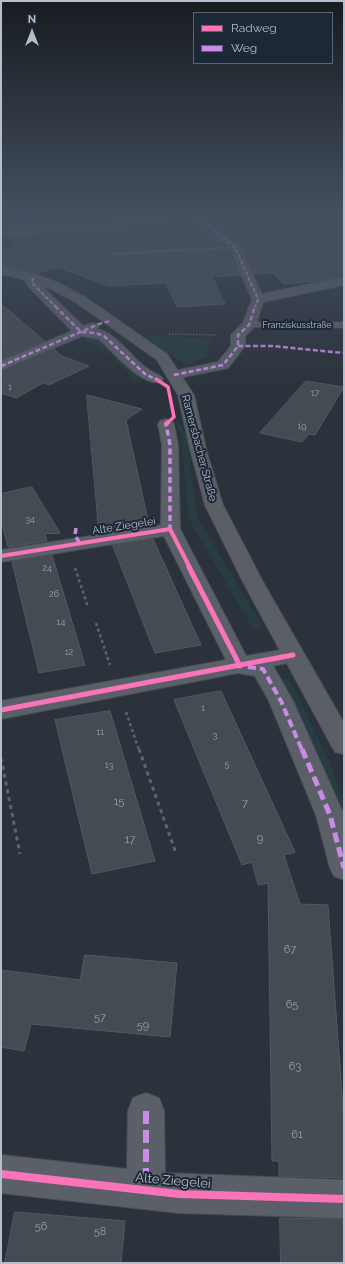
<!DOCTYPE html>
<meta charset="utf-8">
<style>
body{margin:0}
#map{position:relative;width:345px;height:1264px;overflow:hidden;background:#2b323b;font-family:Raleway,sans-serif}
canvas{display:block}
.frame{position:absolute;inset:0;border:2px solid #b5becb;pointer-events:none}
.legend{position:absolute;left:193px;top:12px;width:140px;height:52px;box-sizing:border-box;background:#1d2836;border:1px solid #5a6472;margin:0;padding:5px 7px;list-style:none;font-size:12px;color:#b5becb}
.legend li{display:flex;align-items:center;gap:8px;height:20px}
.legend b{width:20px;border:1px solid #5a6472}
.north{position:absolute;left:12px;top:12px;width:40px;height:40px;-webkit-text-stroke:3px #1d2836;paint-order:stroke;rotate:0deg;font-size:11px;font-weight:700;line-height:16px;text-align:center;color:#b5becb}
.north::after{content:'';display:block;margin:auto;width:14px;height:18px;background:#b5becb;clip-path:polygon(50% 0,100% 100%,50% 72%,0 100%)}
</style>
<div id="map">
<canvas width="345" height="1264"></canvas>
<div class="frame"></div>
<ul class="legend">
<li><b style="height:5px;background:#fb73b8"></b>Radweg</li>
<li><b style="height:5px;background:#ca8be6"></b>Weg</li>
</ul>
<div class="north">N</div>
</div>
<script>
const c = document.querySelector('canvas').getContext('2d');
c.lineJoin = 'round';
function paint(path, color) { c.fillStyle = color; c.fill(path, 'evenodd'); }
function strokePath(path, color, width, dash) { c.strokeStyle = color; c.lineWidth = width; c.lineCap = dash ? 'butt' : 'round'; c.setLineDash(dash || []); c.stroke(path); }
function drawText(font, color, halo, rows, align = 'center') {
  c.font = font + ' Raleway,sans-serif'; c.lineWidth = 4; c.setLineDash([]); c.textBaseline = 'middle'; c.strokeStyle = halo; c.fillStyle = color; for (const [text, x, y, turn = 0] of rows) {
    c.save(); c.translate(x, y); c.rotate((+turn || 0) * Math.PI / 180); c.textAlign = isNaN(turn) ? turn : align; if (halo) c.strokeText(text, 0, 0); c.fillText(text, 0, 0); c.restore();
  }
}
paint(new Path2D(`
 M97,335L127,361L142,382H132L129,373L109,351L83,339Z
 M146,336L214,339L204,354L210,355L188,366L168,354Z
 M178,421L187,437L197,517L263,627L253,629L188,518L182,438L174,422Z
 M289,678L329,761L344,800V828L279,680Z`), '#273d41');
const building = new Path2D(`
 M84,215H136L139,217L8,229L5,222Z
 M227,215H274L283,220L344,215V276L317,281L284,284L273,273L254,274L240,244L206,217Z
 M193,220L222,244L114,250L109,255L114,258L229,251L240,275L212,277L225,304L177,307L166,283L109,286L58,267L37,273L1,265V248L15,247L11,238L102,230Z
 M1,304L45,341L1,359Z
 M54,349L62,356L89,366L49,385L43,383L16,398L1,393V371Z
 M306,381L344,387L315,435L309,434L302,442L260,433Z
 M87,395L142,409L126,420L149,525L108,532L107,529L99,530Z
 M32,487L60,533L45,534L47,541L8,547L1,519V494Z
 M153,539L201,645L155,653L113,546Z
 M52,555L85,665L39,673L12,562Z
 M221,691L295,852L284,855L300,904L328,905L344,1121V1178L279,1176V1161H272L268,883L258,885L252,862L242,865L174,700Z
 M110,711L155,861L92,874L55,720Z
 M85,955L177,963L170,1037L31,1024L24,1051L1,1047V970L80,980Z
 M15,1212L125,1221L121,1263H5Z
 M280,1218L344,1219V1263H281Z`);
paint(building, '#454b53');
strokePath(building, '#535962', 1);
const service = new Path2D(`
 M235,245L239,247L238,249L114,256L110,254L114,252Z
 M249,322H344V328L246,327L244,325L246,323Z`);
const minor = new Path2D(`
 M169,215H201L239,245L262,294L344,277V285L263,302L256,325L245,336V346L228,368L174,379L169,378L167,375L169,372L218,362L231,346V335L243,323L252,299L230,249L193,218L102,229L1,237V231L102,223Z
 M33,274L37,275L39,278L38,282L83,326L92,323L97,324L99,327L97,329C120,335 131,359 151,371C155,374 160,374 163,379L161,382C142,387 113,352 99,339L82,336L1,370V361L72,331L28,286L26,283L29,275Z
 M166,419L172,421L174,424L178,445L180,529L246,656L293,648L301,650L304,655L301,660L273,666L293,701L344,815V880L334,876L330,868L316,815L269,701L255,676L238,673L1,719V701L226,660L164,536L1,562V550L161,525L162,445L158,424L160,421Z
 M146,1093L159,1098L164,1111L165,1173L344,1180V1218L179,1213L1,1193V1155L127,1169L128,1111L133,1098Z`);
const secondary = new Path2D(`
 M1,266L37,275L59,283L85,297L167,354L194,395L207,453L223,505L263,582L344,723V754L335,752L331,745L243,582L205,505L191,453L178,395L157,360L77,303L51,289L29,281L1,274Z`);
strokePath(service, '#494e55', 1);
strokePath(minor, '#494e55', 2);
strokePath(secondary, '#494e55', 2);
strokePath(new Path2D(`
 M169,334L216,335`), '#5e656c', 1.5, [1.5, 1.5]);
strokePath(new Path2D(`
 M75,568L88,607
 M96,623L110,665
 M126,712L139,750`), '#5e656c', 2.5, [3, 3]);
strokePath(new Path2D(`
 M139,749L176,853
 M1,758L20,854`), '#5e656c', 3, [4, 4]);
paint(service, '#5b6068');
paint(minor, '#5b6068');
paint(secondary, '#5a5f66');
strokePath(new Path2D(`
 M195,215L235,247L258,299L255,307
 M33,278L32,283L56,307`), '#ca8be6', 2, [4, 2]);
strokePath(new Path2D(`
 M55,306L81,332L96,333L104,336L145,374L159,381
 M238,346H273L344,353
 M1,366L99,324L110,321
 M174,375L223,365L238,346V335L249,325L255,306
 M167,423L169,422`), '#ca8be6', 2.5, [5, 2.5]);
strokePath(new Path2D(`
 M169,422L166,424L170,445V529
 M76,528L75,535L80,544`), '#ca8be6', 3.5, [6, 3.5]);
strokePath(new Path2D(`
 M248,667L263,669L281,701L302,750`), '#ca8be6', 4, [8, 4]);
strokePath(new Path2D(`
 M302,749L330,815L344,868`), '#ca8be6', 5, [10, 5]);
strokePath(new Path2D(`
 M146,1111V1190`), '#ca8be6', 6, [13, 6]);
strokePath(new Path2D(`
 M156,379L168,387L174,417L167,423`), '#fb73b8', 3.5);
strokePath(new Path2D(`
 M166,424L168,422
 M1,556L170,529L190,568`), '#fb73b8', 4);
strokePath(new Path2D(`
 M189,567L240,666
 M1,710L293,655`), '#fb73b8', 5);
strokePath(new Path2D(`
 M1,1174L179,1194L344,1199`), '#fb73b8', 8);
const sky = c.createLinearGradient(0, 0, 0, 392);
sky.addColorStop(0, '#181c20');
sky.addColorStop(0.55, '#444f60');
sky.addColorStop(1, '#444f6000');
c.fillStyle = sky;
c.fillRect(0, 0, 345, 392);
drawText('9px', '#b5becb', '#1d2836', [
 ["Franziskusstraße",297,325]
]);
drawText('9px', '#99a1ad', null, [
 ["1",10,387],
 ["17",315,393],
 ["19",302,426],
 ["34",30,519],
 ["24",47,568],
 ["26",54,594],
 ["14",61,622],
 ["12",69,652],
 ["1",203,708],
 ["11",100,732],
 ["3",215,735],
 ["5",227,764],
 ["13",109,765]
]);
drawText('11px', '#b5becb', '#1d2836', [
 ["Ramersbacher Straße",199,448,75],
 ["Alte Ziegelei",124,526,-9]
]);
drawText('11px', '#99a1ad', null, [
 ["15",119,802],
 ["7",245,804],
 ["9",260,839],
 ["17",130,840],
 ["67",290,950],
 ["65",292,1005],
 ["57",100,1018],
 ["59",143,1026],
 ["63",295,1067],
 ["61",297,1135],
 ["56",41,1227],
 ["58",100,1232]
]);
drawText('13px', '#b5becb', '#1d2836', [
 ["Alte Ziegelei",173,1181,5]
]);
</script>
